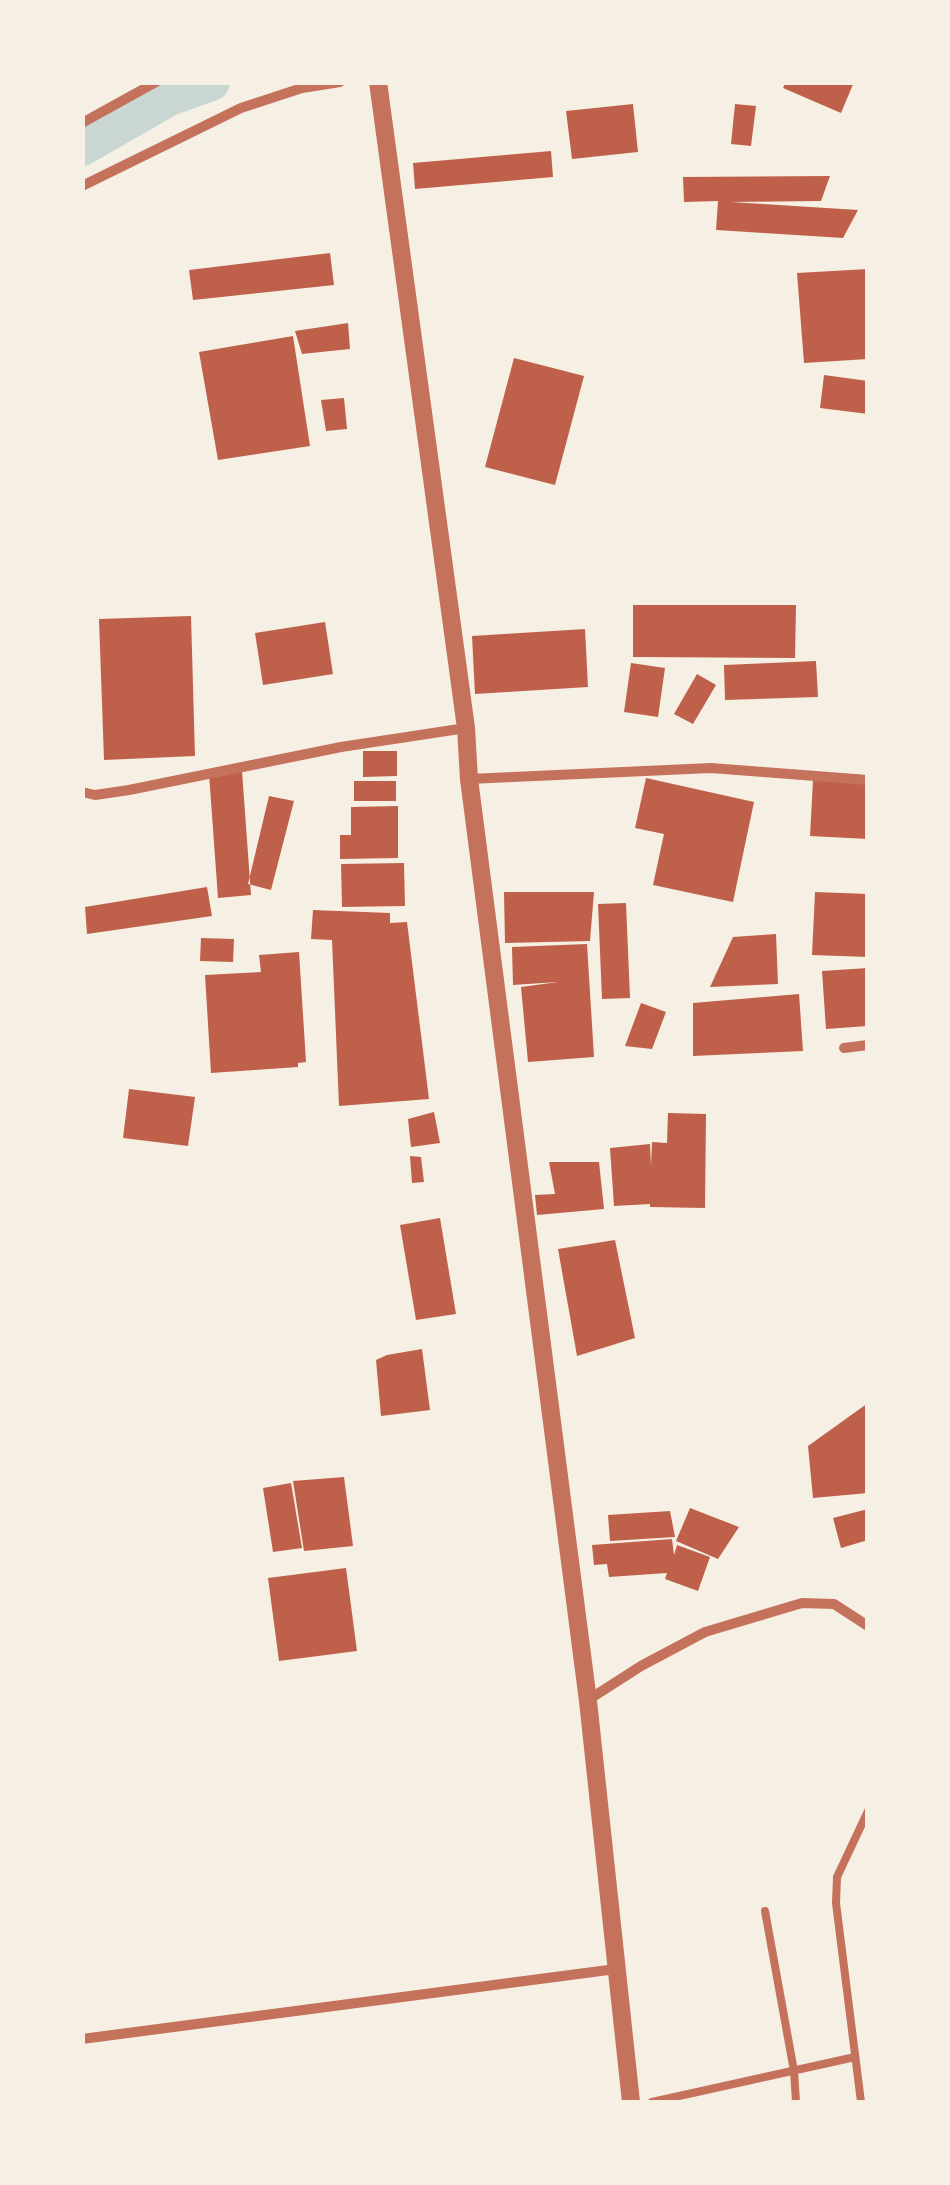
<!DOCTYPE html>
<style>
body{margin:0}
#map{position:relative;width:950px;height:2185px;overflow:hidden;background:#f6efe4;font-family:Arial,sans-serif}
canvas{display:block}
.frame{position:absolute;inset:0;border:85px solid #f6efe4;pointer-events:none}
</style>
<div id="map">
<canvas width="950" height="2185"></canvas>
<div class="frame"></div>
</div>
<script>
const c = document.querySelector('canvas').getContext('2d');
c.lineJoin = 'round';
function strokePath(path, color, width, dash) { c.strokeStyle = color; c.lineWidth = width; c.lineCap = dash ? 'butt' : 'round'; c.setLineDash(dash || []); c.stroke(path); }
function paint(path, color) { c.fillStyle = color; c.fill(path, 'evenodd'); }
strokePath(new Path2D(`
 M82,147L167,98L211,82`), '#c9d6d2', 38);
paint(new Path2D(`
 M786,82H854L841,113L783,88Z
 M633,104L638,152L572,159L566,111Z
 M735,104L756,106L751,146L731,144Z
 M551,151L553,177L415,189L413,163Z
 M830,176L821,201L731,202L858,210L843,238L716,230L718,201L684,202L683,177Z
 M330,253L334,285L193,300L189,270Z
 M868,269V359L804,363L797,273Z
 M348,323L350,349L302,354L295,331Z
 M293,336L310,446L218,460L199,352Z
 M514,358L584,376L555,485L485,467Z
 M824,375L868,381V414L820,408Z
 M344,398L347,429L326,431L321,400Z
 M633,605H796L795,658L633,657Z
 M191,616L195,756L104,760L99,619Z
 M325,622L333,674L263,685L255,633Z
 M585,629L588,687L475,694L472,636Z
 M816,661L818,697L725,700L724,665Z
 M631,663L665,668L658,717L624,712Z
 M697,674L716,685L693,724L674,714Z
 M363,751H397V776L363,777Z
 M242,771L251,895L218,898L209,774Z
 M646,778L754,802L733,902L653,885L664,834L635,828Z
 M813,780L868,784V839L810,836Z
 M354,781H396V801H354Z
 M269,796L294,801L271,890L248,884Z
 M398,806V858L340,859V835H351V807Z
 M404,863L405,906L342,907L341,864Z
 M207,887L212,916L87,934L85,907Z
 M504,892H594L590,941L505,943Z
 M815,892L868,894V957L812,955Z
 M626,903L630,998L602,999L598,904Z
 M313,910L390,913V923L407,922L429,1099L339,1106L332,940L311,939Z
 M776,934L778,984L710,987L733,937Z
 M201,938L234,939L233,962L200,961Z
 M587,944L594,1057L528,1062L521,987L558,982L513,985L512,947Z
 M299,952L306,1062L298,1063V1067L211,1073L205,975L261,972L259,955Z
 M868,968V1026L826,1029L822,971Z
 M799,994L803,1051L693,1056V1003Z
 M641,1003L666,1012L652,1049L625,1046Z
 M129,1089L195,1097L188,1146L123,1138Z
 M434,1112L440,1143L411,1147L408,1119Z
 M668,1113L706,1114L705,1208L650,1207V1204L614,1206L610,1148L650,1144L651,1166L652,1142L667,1143Z
 M410,1156L421,1157L424,1182L412,1183Z
 M549,1162H599L604,1209L537,1215L535,1195L555,1194Z
 M440,1218L456,1314L416,1320L400,1225Z
 M615,1240L635,1338L577,1356L558,1249Z
 M422,1349L430,1410L381,1416L376,1360L387,1355Z
 M868,1403V1493L813,1498L808,1446Z
 M344,1477L353,1546L304,1551L293,1481Z
 M291,1483L302,1548L273,1552L263,1488Z
 M690,1508L739,1527L718,1559L676,1541Z
 M868,1509V1540L841,1548L833,1518Z
 M670,1511L675,1537L610,1541L608,1515Z
 M672,1539L674,1555L677,1545L710,1557L698,1591L665,1579L667,1573L609,1577L607,1564L594,1565L592,1545Z
 M346,1568L357,1651L279,1661L268,1578Z`), '#bf614a');
strokePath(new Path2D(`
 M765,1911L794,2071L796,2102
 M652,2102L855,2057
 M861,2102L836,1903L837,1877L868,1811`), '#c5725c', 8);
strokePath(new Path2D(`
 M82,123L156,82
 M82,186L241,108L302,88L340,82
 M469,779L711,768L868,780
 M82,792L95,795L129,790L341,747L466,728
 M844,1048L868,1045
 M588,1700L641,1666L705,1632L802,1603L834,1604L868,1626
 M82,2039L616,1969`), '#c5725c', 10);
strokePath(new Path2D(`
 M378,82L466,728L469,779L588,1701L631,2102`), '#c5725c', 18);
</script>
